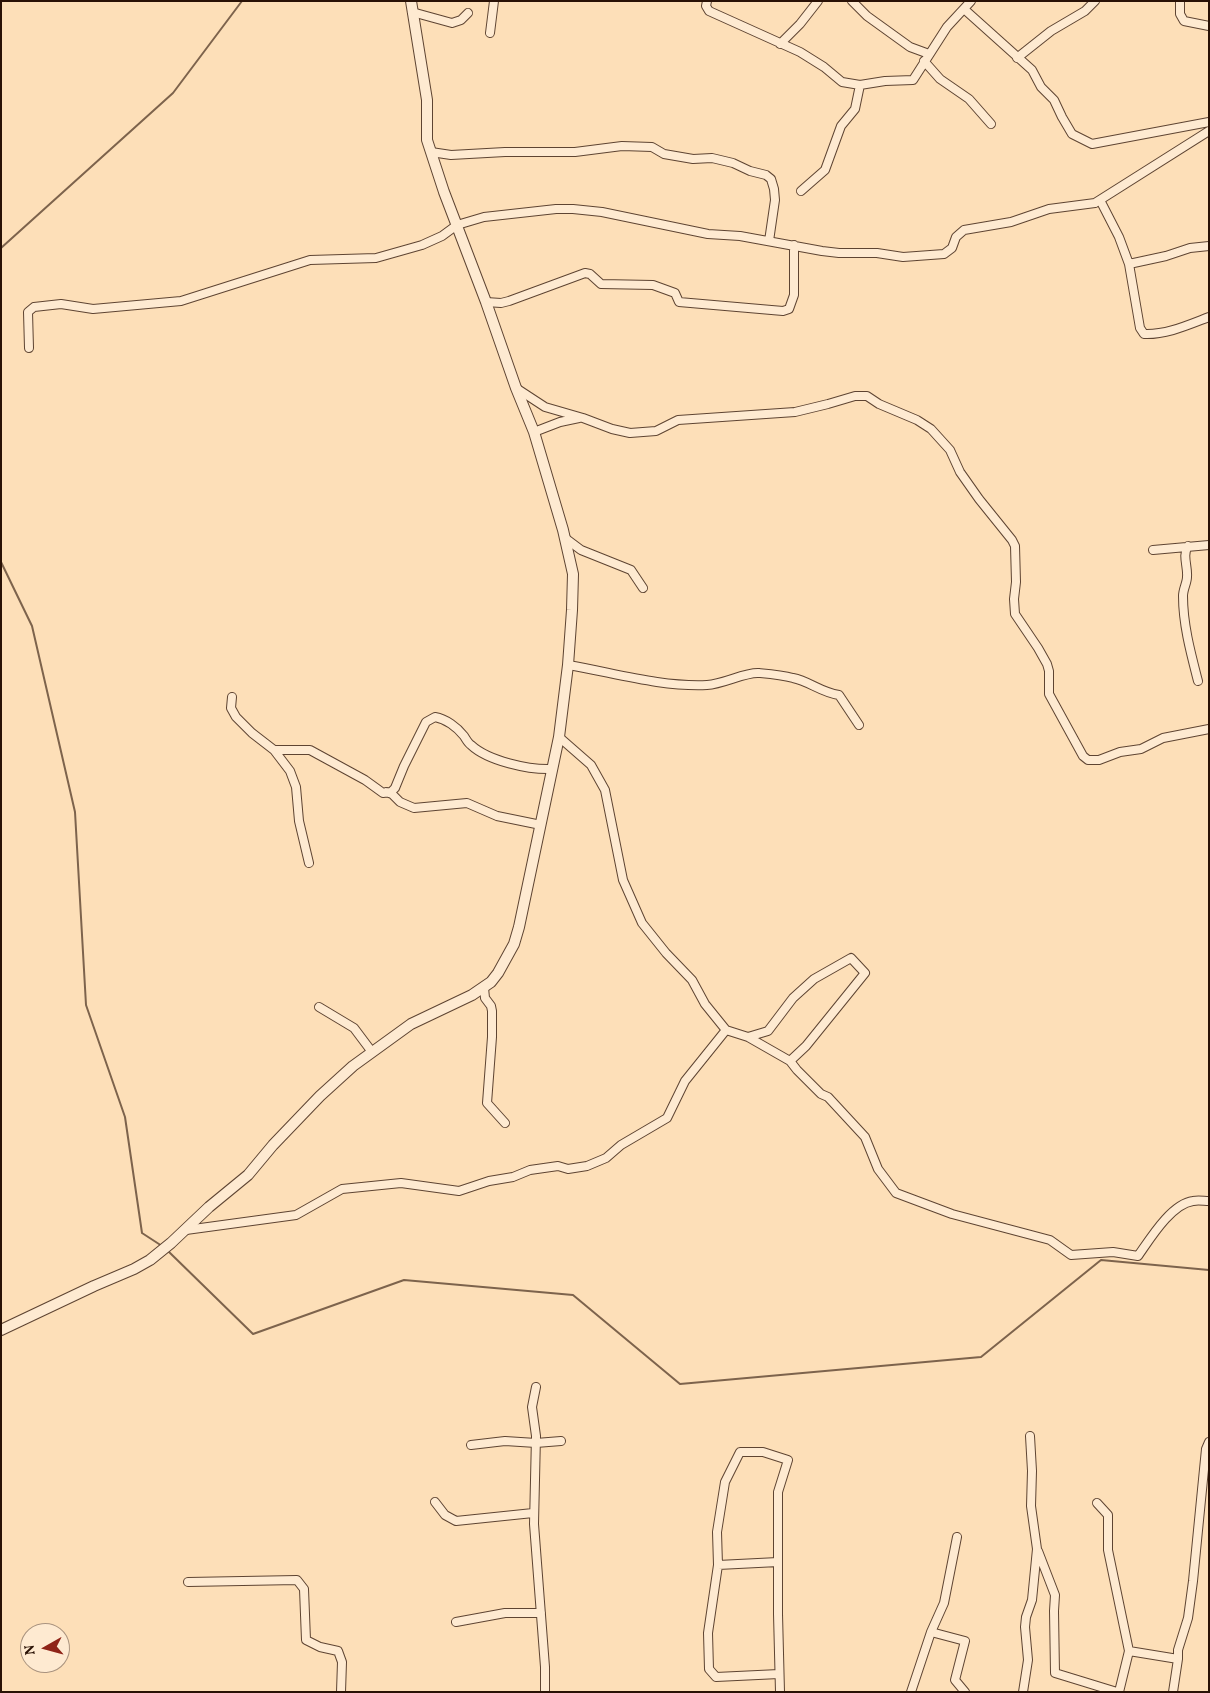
<!DOCTYPE html>
<style>
body{margin:0}
#map{position:relative;width:1210px;height:1693px;overflow:hidden;background:#fddfb8;font-family:Vollkorn,serif}
canvas{display:block}
.frame{position:absolute;inset:0;border:2px solid #291105;pointer-events:none}
.north{position:absolute;left:20px;top:1623px;width:50px;height:50px;box-sizing:border-box;background:#feead1;border:1px solid #a9937f;border-radius:50%;rotate:263deg;font-size:14px;font-weight:700;line-height:20px;text-align:center;color:#291105}
.north::after{content:'';display:block;margin:auto;width:18px;height:22px;background:#8f2418;clip-path:polygon(50% 0,100% 100%,50% 72%,0 100%)}
</style>
<div id="map">
<canvas width="1210" height="1693"></canvas>
<div class="frame"></div>
<div class="north">N</div>
</div>
<script>
const c = document.querySelector('canvas').getContext('2d');
c.lineJoin = 'round';
function strokePath(path, color, width, dash) { c.strokeStyle = color; c.lineWidth = width; c.lineCap = dash ? 'butt' : 'round'; c.setLineDash(dash || []); c.stroke(path); }
strokePath(new Path2D(`
 M1,248L173,93L242,1
 M1,562L32,626L75,812L86,1005L125,1117L142,1233L162,1246
 M168,1251L253,1334L404,1280L573,1295L680,1384L981,1357L1101,1260L1209,1270`), '#7d634c', 2);
const minor = new Path2D(`
 M707,1L706,6L709,11L800,52L824,67L842,82L860,85L885,81L913,80L947,27L971,1
 M852,1L867,16L910,47L929,54
 M1180,1V14L1184,21L1209,26
 M964,9L1032,70L1041,87L1054,100L1062,117L1072,134L1092,144L1209,122
 M412,12L452,23L461,20L468,13
 M490,33L494,1
 M780,44L800,24L818,1
 M1017,58L1051,31L1085,11L1095,1
 M924,61L940,79L969,99L991,124
 M431,152L451,155L505,152H575L622,146L652,147L664,154L693,159L712,158L733,163L750,171L766,175L771,179L774,189L775,200L769,241
 M801,191L825,170L841,126L855,109L860,85
 M1100,200L1119,237L1129,264L1140,328L1144,334C1166,335 1188,325 1209,317
 M1129,264L1166,256L1190,248L1209,246
 M486,302L501,303L509,301L585,273L590,274L601,284L653,285L675,293L679,302L783,311L789,309L794,295V245
 M29,348L28,312L34,307L61,304L93,309L181,301L310,260L376,258L422,245L442,236L457,225L484,217L556,209H573L602,212L708,234L740,236L822,251L839,253H877L903,257L944,254L952,248L956,237L964,230L1011,222L1049,209L1095,203L1209,131
 M516,388L545,407L583,418L612,429L630,433L656,431L678,420L795,412L828,404L855,396H867L879,404L917,420L931,429L950,450L960,472L979,499L1012,540L1015,546L1016,582L1014,599L1015,614L1038,648L1047,664L1049,671V694L1083,756L1088,760H1099L1120,752L1141,749L1163,738L1209,729
 M534,432L560,422L579,418
 M565,538L581,550L631,570L643,588
 M1188,546C1182,556 1188,566 1187,577C1187,583 1183,589 1183,596C1183,625 1191,654 1198,681
 M1153,550L1209,545
 M568,665C615,673 660,687 707,685C724,684 745,672 759,673C770,674 782,675 793,678C809,681 820,692 839,695L859,725
 M232,697L231,708L236,717L252,733L274,750H310L365,780L383,793L391,792L395,788L404,766L426,722L435,717C446,719 457,727 464,736C466,739 468,743 471,745C488,761 529,770 552,769
 M559,737L591,765L605,790L623,880L642,923L666,953L692,980L705,1004L726,1030L748,1037L790,1061L797,1070L821,1094L828,1097L865,1137L878,1169L896,1193L952,1214L1050,1240L1071,1255L1113,1252L1138,1256C1150,1239 1171,1204 1193,1201C1198,1200 1204,1201 1209,1201
 M274,750L290,771L296,787L299,821L309,863
 M386,792L392,794L400,802L414,808L467,803L497,816L541,825
 M484,988L485,998L491,1006L492,1011V1037L487,1103L505,1123
 M319,1007L354,1028L372,1052
 M748,1037L768,1031L793,998L814,979L851,958L865,973L806,1046L790,1061
 M186,1230L296,1215L342,1189L401,1183L459,1191L489,1181L513,1177L530,1170L558,1166L568,1169L587,1166L606,1158L621,1145L667,1118L685,1081L726,1030
 M536,1387L532,1407L536,1436L534,1524L545,1667V1692
 M471,1445L505,1441L536,1443L561,1441
 M435,1502L445,1515L456,1521L533,1513
 M1097,1503L1108,1515V1550L1129,1651
 M1038,1551L1055,1595L1054,1611L1055,1673L1117,1692
 M778,1562L718,1565L717,1532L725,1482L740,1452H763L788,1460L778,1492V1614L780,1692
 M718,1565L708,1633L709,1669L716,1677L779,1674
 M188,1582L297,1580L304,1589L306,1640L320,1647L338,1651L342,1662L341,1692
 M456,1622L505,1613H541
 M931,1632L944,1603L957,1537
 M911,1692L931,1632L965,1641L955,1680L965,1692
 M1023,1692L1028,1660L1025,1627L1026,1617L1032,1600L1037,1549L1031,1506L1032,1471L1030,1436
 M1119,1692L1129,1651L1178,1659
 M1173,1692L1178,1659V1650L1188,1618L1193,1581L1206,1449L1209,1442`);
const tertiary = new Path2D(`
 M1,1330L94,1286L134,1269L150,1260L171,1243L209,1207L248,1175L273,1145L320,1096L353,1066L411,1024L472,995L491,982L498,973L514,944L519,927L559,737L568,665L572,610L573,574L563,530L534,432L516,388L486,302L444,192L427,140V100L411,1`);
strokePath(minor, '#5e4432', 10);
strokePath(tertiary, '#5e4432', 12);
strokePath(minor, '#feead1', 8);
strokePath(tertiary, '#feead1', 10);
</script>
